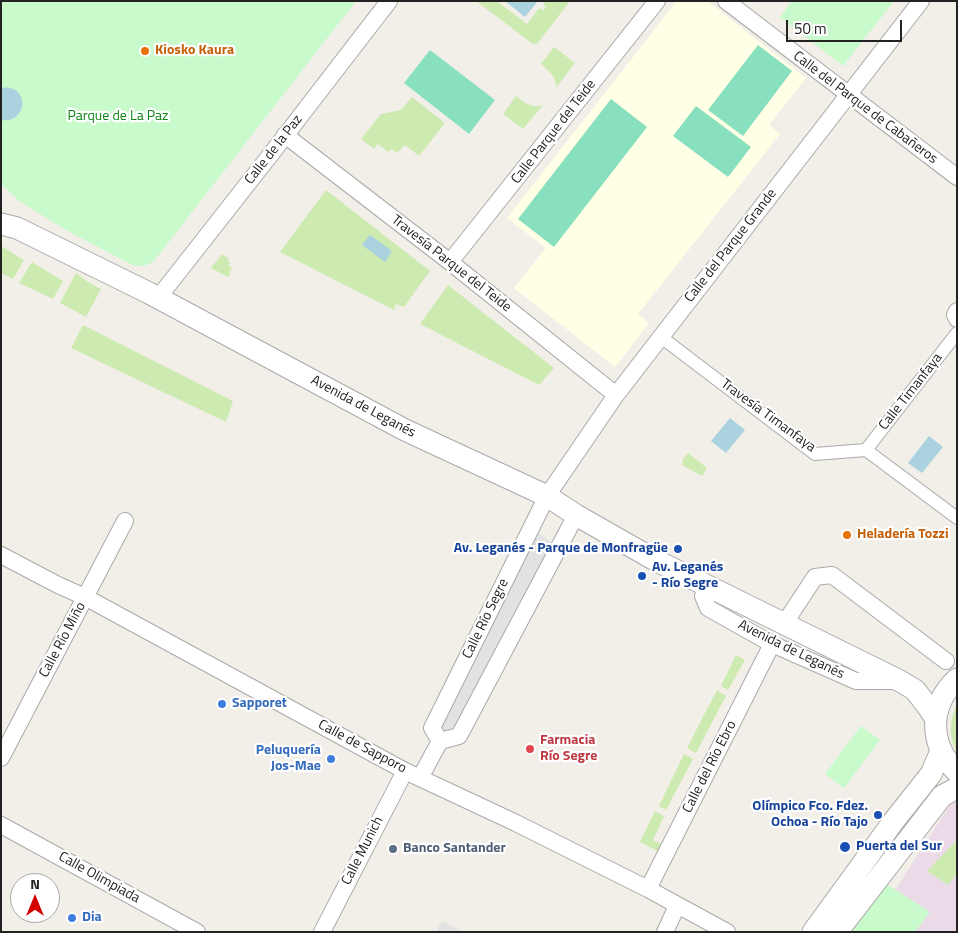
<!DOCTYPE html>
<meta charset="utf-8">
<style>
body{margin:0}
#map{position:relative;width:958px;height:933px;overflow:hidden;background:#f2efe9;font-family:"Titillium Web",sans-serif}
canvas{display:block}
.frame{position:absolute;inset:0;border:2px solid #222;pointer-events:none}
.north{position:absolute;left:10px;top:873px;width:50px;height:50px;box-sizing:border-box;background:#fff;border:1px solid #a7a7a7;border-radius:50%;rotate:0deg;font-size:14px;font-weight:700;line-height:20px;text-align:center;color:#222}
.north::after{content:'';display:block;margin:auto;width:18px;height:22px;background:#d40000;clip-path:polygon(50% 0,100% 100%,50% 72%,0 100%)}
.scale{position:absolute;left:786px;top:20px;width:116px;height:22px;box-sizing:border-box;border:2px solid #222;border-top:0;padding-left:6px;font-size:15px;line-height:18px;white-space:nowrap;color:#222;-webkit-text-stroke:4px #fff;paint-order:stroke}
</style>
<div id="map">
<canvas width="958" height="933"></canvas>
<div class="frame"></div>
<div class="north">N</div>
<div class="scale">50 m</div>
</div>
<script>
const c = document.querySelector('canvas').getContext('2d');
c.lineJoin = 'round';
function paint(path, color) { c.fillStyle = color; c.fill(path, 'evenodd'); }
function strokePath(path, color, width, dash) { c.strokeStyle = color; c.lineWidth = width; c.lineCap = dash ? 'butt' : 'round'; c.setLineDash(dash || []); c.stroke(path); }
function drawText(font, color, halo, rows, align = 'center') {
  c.font = font + ' "Titillium Web",sans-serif'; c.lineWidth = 4.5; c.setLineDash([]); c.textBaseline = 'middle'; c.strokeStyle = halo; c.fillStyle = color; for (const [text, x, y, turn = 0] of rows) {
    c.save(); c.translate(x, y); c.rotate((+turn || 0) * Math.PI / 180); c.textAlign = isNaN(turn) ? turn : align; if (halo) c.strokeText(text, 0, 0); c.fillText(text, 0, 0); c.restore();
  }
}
paint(new Path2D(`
 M957,794V932H868Z`), '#ebdbe8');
paint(new Path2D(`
 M677,1H707L806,78L769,125L780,134L638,314L649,323L615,367L514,288L546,248L507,218Z`), '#ffffe5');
paint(new Path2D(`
 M476,1H497L527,24L539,8L543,10L546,7L543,4L545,1H570L537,44H533Z
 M554,47L575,63L556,88C557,77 548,71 541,64Z
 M516,96C524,102 532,109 543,105L523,129L503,114Z
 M412,97L445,123L419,156L405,145L397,153L391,149L388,152L378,144L374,149L361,139L381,114L401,110Z
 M326,190L430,271L404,307L396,304L394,310L280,252Z
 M1,246C9,250 16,256 24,260L13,279L1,273Z
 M222,254L229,259L228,261L230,263L228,265L232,268L229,272L231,273L228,277L211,268Z
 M32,262L63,281L53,299L19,283Z
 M76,273L88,282L101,289L86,317L60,303Z
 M448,285L554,368L539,385L420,324Z
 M83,325L233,401L226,422L71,348Z
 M688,453L707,468L702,476L682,465L683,459Z
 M736,655L745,660L728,690L721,686Z
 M717,690L726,696L696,753L687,748Z
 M957,705V752C948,737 949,721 957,705Z
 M684,754L693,759L666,810L659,806Z
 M655,811L664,816L653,840L663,845L659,852L640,842Z
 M957,840V874L948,885L927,871Z`), '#cdebb0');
paint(new Path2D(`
 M1,1H356L154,261C147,266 140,267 132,265L64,229L18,200L1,184Z
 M792,1H894L843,66L780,17Z
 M861,726L880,740L844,788L825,774Z
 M885,883L930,912L915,932H848Z`), '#c8facc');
paint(new Path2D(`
 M758,45L792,71L743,136L708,110Z
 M430,50L495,100L469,134L404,83Z
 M611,99L647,127L554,247L518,219Z
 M696,106L751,147L728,177L673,136Z`), '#88e0be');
paint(new Path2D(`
 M534,530L555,545L459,736L440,741L436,726Z
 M442,921L463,932H436Z`), '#e2e2e2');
paint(new Path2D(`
 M505,1H538L525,17Z
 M1,88C4,88 7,87 10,88C30,92 25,124 1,120Z
 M370,235L392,251L385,262L362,245Z
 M730,418L745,430L726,453L711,441Z
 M929,436L943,447L922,473L908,463Z`), '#aad3df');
const pedestrian = new Path2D(`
 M661,337L815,454L866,450L957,518
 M866,450L957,333`);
const minor = new Path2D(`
 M726,1L957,177
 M285,135L450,262L616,395
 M450,262L657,1
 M158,298L275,149L389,1
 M957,311L955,315L957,319
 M1,555L58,585L85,597L405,771L516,823L648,889L727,932
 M708,587L703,596L708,608L772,644L856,681H897
 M784,624L815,577L832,575L946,661
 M440,741L432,728L547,496L616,395L921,1
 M1,758L125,521
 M420,778L440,741L459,736L576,515
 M1,825L197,932
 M648,889L772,644
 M322,932L405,771
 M665,932L677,906`);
const tertiary = new Path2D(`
 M1,224L17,228L149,293L405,430L547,496L576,515L655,560L900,681L915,690L928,707L936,719
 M957,679C928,706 929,745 957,772
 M813,932L893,822L931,774L941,751
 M837,932L942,796L957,788`);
strokePath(pedestrian, '#a9a9a9', 14);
strokePath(minor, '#a9a9a9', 18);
strokePath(tertiary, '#a9a9a9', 23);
strokePath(pedestrian, '#fff', 12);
strokePath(minor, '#fff', 16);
strokePath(tertiary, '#fff', 21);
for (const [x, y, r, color] of [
 [145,51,5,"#e8710a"],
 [847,535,5,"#e8710a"],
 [678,549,5,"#1a4fb4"],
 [642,576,5,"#1a4fb4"],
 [222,704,5,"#3f7fe0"],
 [530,749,5,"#e0444e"],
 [331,759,5,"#3f7fe0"],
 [878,815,5,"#1a4fb4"],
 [845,847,6,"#1a4fb4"],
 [393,849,5,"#5c6f8a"],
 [72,918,5,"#3f7fe0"]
]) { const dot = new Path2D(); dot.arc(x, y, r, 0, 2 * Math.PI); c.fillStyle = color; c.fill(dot); strokePath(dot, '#fff', 2); }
drawText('bold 14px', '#c56008', '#fff', [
 ["Kiosko Kaura",155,51],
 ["Heladería Tozzi",857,535]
], 'left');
drawText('14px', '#222', '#fff', [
 ["Calle del Parque de Cabañeros",865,108,37],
 ["Calle Parque del Teide",554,132,-52],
 ["Calle de la Paz",274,150,-52],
 ["Calle del Parque Grande",731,246,-52],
 ["Travesía Parque del Teide",451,264,38],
 ["Calle Timanfaya",911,392,-52],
 ["Avenida de Leganés",363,407,28],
 ["Travesía Timanfaya",768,416,36],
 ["Calle Río Segre",486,619,-64],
 ["Calle Río Miño",63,640,-62],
 ["Avenida de Leganés",791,650,26],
 ["Calle de Sapporo",362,747,28],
 ["Calle del Río Ebro",710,767,-63],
 ["Calle Munich",363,851,-63],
 ["Calle Olimpiada",99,878,29]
]);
drawText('14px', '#0c8416', '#fff', [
 ["Parque de La Paz",118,117]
]);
drawText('bold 14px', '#164399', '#fff', [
 ["Av. Leganés - Parque de Monfragüe",668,549],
 ["Av. Leganés",652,568,"left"],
 ["- Río Segre",652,584,"left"],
 ["Olímpico Fco. Fdez.",868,807],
 ["Ochoa - Río Tajo",868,823],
 ["Puerta del Sur",856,847,"left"]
], 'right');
drawText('bold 14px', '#366cbe', '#fff', [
 ["Sapporet",232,704],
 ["Peluquería",321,751,"right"],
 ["Jos-Mae",321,767,"right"],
 ["Dia",82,918]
], 'left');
drawText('bold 14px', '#be3a42', '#fff', [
 ["Farmacia",540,741],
 ["Río Segre",540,757]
], 'left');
drawText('bold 14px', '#4e5e75', '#fff', [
 ["Banco Santander",403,849]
], 'left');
</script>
